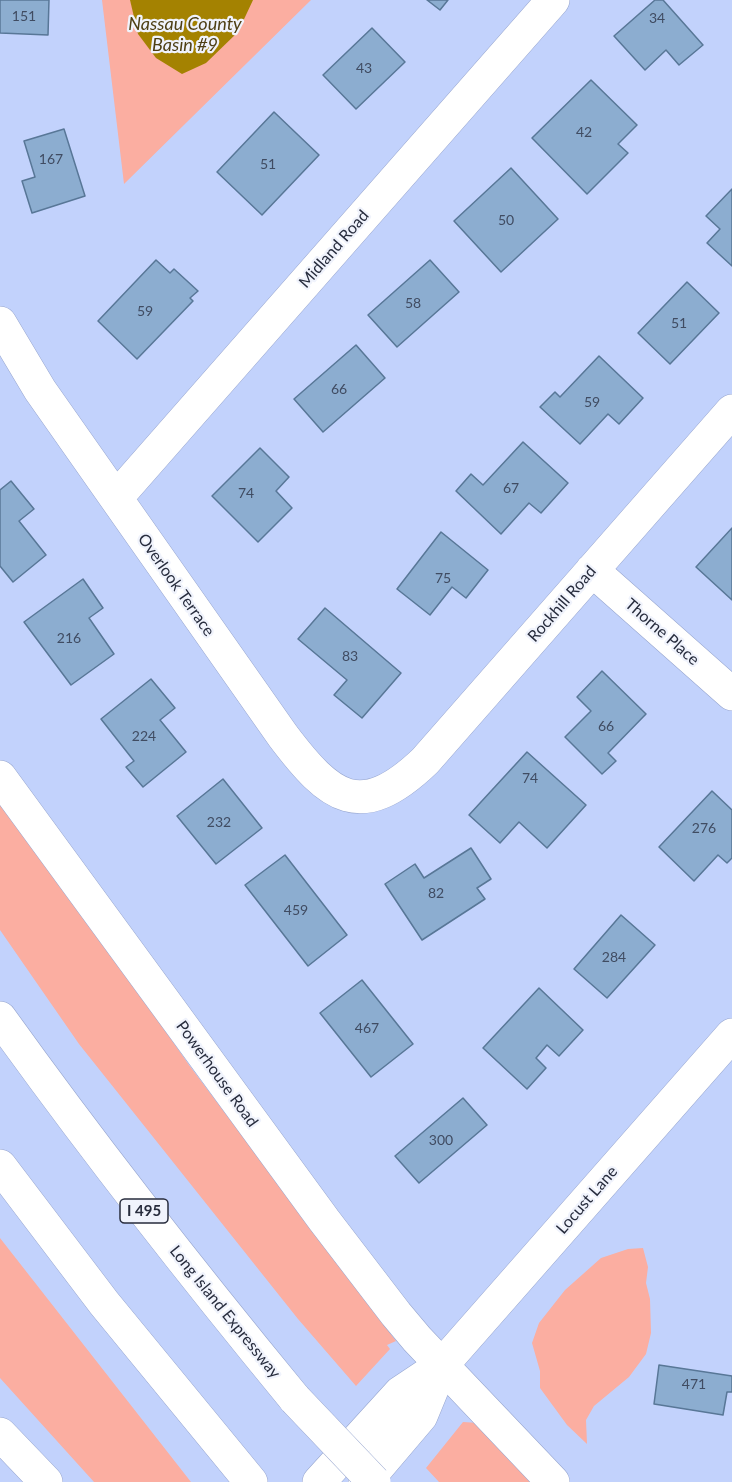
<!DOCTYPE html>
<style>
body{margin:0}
canvas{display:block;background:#c2d2fc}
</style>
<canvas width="732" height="1482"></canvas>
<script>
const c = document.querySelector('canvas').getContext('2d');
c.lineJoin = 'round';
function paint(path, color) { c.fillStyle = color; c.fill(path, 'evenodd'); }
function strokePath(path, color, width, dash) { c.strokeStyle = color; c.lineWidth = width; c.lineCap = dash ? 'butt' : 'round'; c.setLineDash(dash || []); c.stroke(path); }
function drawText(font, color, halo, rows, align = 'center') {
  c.font = font + ' Lato,sans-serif'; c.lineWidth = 4.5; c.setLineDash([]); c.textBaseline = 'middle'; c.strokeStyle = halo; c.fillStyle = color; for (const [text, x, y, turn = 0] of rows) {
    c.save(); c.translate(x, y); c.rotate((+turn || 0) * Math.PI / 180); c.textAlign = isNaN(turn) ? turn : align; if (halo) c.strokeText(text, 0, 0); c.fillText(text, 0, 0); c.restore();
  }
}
paint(new Path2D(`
 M102,0H311L124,184Z
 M0,793L189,1065L396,1341L387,1345L390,1349L356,1386L298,1319L79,1044L0,930Z
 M0,1238L191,1482H94L0,1378Z
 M643,1248L648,1267L646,1283L650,1299L651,1333L646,1354L629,1377L594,1406L586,1420L587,1444L567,1425L540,1388V1371L532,1343L539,1323L565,1290L601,1258L628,1249Z
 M463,1422L479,1423L534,1482H439L426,1468Z`), '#fbaea1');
paint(new Path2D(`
 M130,0H253L238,32L206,63L182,74L156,58L138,34Z`), '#a48201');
const building = new Path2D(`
 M0,0H49L48,35L0,33Z
 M427,0H448L440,10Z
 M655,0H663L703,45L679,65L666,50L645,70L614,36Z
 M372,28L405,62L356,109L323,75Z
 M591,80L637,125L618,144L628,153L587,194L532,138Z
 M274,112L319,155L262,215L217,172Z
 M64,129L85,196L32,213L22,181L35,177L24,141Z
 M511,168L558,219L501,272L454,221Z
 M732,189V266L707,243L720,229L706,216Z
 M156,260L170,273L174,269L198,291L190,298L193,301L137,359L98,321Z
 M430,260L459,292L397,347L368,315Z
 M687,282L719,313L670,364L638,333Z
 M356,345L385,378L323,432L294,399Z
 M599,356L643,398L619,424L608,414L580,444L540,407L555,392L560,397Z
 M523,442L568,483L541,513L529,503L501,534L456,491L471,474L483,485Z
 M260,448L289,477L276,491L292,508L258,542L212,496Z
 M11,481L34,509L19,521L46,555L13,582L0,566V490Z
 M732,528V600L696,567Z
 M441,532L488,570L466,598L452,587L430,615L397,589Z
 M83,579L103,608L89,618L114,654L71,685L24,622Z
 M325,608L401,673L362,718L334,695L347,680L298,639Z
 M602,671L646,714L608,753L616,761L602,774L565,737L591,711L577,697Z
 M151,679L175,708L160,720L186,752L143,787L126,767L134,761L101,719Z
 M527,752L586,805L547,848L519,822L500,843L469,815Z
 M223,779L262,828L216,864L177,816Z
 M712,791L732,810V858L727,863L718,855L694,881L659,847Z
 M471,848L491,879L477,888L485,899L422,940L385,884L415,864L424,878Z
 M285,855L347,935L308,966L245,885Z
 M621,915L655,945L607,998L574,969Z
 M362,980L413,1044L371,1077L320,1013Z
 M539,988L583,1030L559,1056L547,1045L536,1058L546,1068L527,1089L483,1048Z
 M463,1098L487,1125L419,1183L395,1156Z
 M659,1365L732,1376V1392H727L723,1415L654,1404Z`);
paint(building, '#8cadd0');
strokePath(building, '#587797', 1.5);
const minor = new Path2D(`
 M0,323L40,390L283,736C330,798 360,823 425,761L732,411
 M116,498L553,0
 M592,570L732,694
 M319,1482L400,1393L442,1365L732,1035
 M365,1482L421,1416L442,1365`);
const major = new Path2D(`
 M0,777L324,1220L396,1314L417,1339L553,1482
 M0,1434L46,1482`);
const highway = new Path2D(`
 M0,1018C94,1149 193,1275 295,1399
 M0,1166L104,1303L251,1482`);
strokePath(minor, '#97a6cf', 34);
strokePath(major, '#97a6cf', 34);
strokePath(highway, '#97a6cf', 34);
strokePath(minor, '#fff', 33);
strokePath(major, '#fff', 33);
strokePath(highway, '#fff', 33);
const highwayBridge = new Path2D(`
 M295,1399L374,1482`);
strokePath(highwayBridge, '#97a6cf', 34, []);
strokePath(highwayBridge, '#fff', 33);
drawText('14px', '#404c62', null, [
 ["151",24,16],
 ["34",657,18],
 ["43",364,68],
 ["42",584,132],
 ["167",51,159],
 ["51",268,164],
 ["50",506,220],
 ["58",413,303],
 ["59",145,311],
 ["51",679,323],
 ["66",339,389],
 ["59",592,402],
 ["67",511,488],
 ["74",246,493],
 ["75",443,578],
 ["216",69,638],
 ["83",350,656],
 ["66",606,726],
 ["224",144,736],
 ["74",530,778],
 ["232",219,822],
 ["276",704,828],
 ["82",436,893],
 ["459",296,910],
 ["284",614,957],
 ["467",367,1028],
 ["300",441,1140],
 ["471",694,1384]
]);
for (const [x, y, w] of [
 [144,1211,48]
]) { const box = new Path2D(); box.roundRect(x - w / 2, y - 12, w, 24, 4.5); c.fillStyle = '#f0f3fc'; c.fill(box); strokePath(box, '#272c3d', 1.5); }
drawText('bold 15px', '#272c3d', null, [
 ["I 495",144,1211]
]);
drawText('16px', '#272c3d', '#f0f3fc', [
 ["Midland Road",334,249,-49],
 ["Overlook Terrace",176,585,55],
 ["Rockhill Road",562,604,-49],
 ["Thorne Place",662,632,41],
 ["Powerhouse Road",217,1074,54],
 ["Locust Lane",587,1200,-49],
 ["Long Island Expressway",225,1312,51]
]);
drawText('italic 18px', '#4e3f14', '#f0f3fc', [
 ["Nassau County",185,24],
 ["Basin #9",185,45]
]);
</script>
